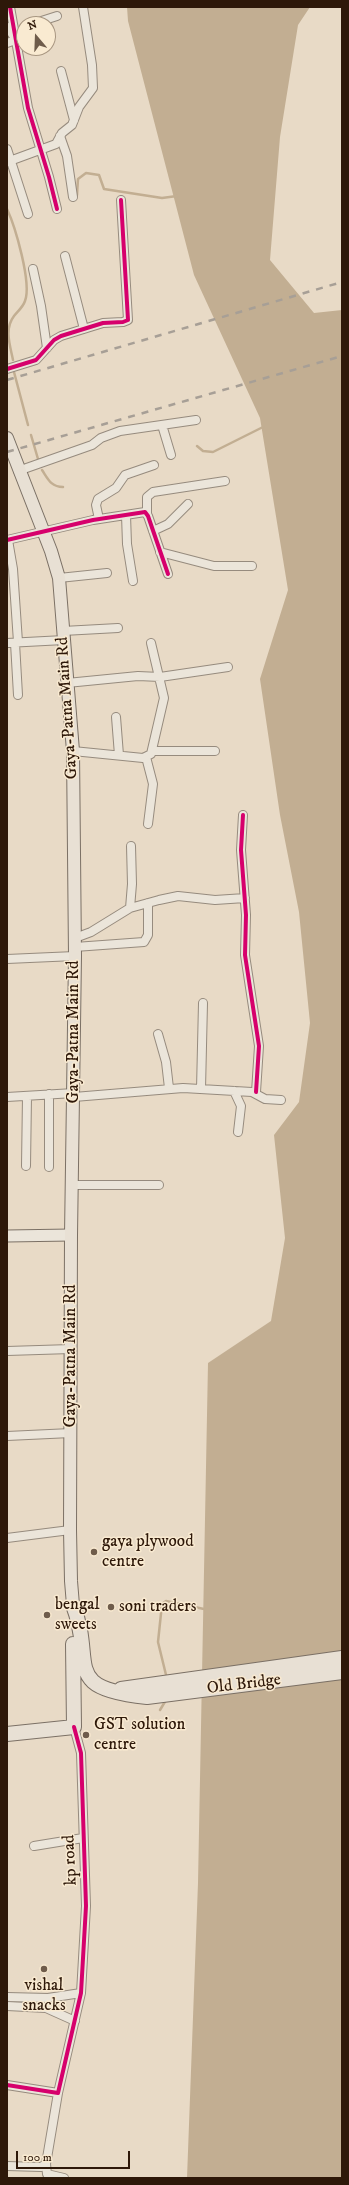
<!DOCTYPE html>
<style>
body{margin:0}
#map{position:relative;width:349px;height:2185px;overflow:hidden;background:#e8dac6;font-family:"IM FELL DW Pica",serif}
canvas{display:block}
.frame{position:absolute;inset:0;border:8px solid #2e1809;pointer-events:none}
.north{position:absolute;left:16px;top:16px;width:40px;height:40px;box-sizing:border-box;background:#f9ead1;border:1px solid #a89681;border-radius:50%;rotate:341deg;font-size:11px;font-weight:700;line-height:16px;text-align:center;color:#2e1809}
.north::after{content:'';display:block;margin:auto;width:14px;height:18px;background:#6f5c4b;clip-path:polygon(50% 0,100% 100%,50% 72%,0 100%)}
.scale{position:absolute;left:16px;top:2151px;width:114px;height:18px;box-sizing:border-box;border:2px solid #2e1809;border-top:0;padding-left:5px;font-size:12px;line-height:14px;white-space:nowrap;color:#2e1809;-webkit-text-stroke:3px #f9ead1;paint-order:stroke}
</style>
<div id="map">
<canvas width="349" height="2185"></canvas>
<div class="frame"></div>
<div class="north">N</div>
<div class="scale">100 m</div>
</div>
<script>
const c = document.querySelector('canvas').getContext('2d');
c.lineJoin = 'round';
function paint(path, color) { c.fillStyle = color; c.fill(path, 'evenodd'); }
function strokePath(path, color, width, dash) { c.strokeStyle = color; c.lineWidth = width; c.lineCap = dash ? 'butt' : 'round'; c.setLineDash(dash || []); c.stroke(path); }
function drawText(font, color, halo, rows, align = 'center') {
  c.font = font + ' "IM FELL DW Pica",serif'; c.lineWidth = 3; c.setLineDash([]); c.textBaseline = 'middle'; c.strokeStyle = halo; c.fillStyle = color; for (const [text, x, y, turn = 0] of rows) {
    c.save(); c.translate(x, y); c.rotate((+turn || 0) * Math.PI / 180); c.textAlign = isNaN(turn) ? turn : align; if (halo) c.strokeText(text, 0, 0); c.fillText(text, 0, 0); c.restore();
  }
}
paint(new Path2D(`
 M127,7H310L298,25L280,137L270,260L314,313L342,310V2178H187L198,1883L208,1363L271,1321L285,1238L274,1135L299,1102L310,1023L299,912L280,815L260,679L288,590L260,418L194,275L128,21Z`), '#c2ae92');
strokePath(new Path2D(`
 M77,195L78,179L86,173L99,175L104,189L162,198L177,196
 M7,209C15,226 32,283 25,301C23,307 18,311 14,316C4,329 10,345 13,360
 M14,372L28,425
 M31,435L38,459
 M197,446L203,451L213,452L263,427
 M42,470C48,479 51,487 63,487
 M167,1679L158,1642L162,1604L166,1601L204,1609
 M160,1710L166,1700`), '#c2ae92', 2.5);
const street = new Path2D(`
 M10,7L28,108L49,177L57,209
 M32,24L57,16
 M7,27L15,38
 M7,43L24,37
 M61,71L74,120
 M60,136L67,156L73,197
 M7,149L28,214
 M7,162L56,144L62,133L72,125L79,107L93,88L92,65L83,7
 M65,256L84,329
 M33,269L41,306L47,348
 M7,369L36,360L54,340L61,336L103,323L123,322L128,320L121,200
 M162,425L171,455
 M18,471L92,445L101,438L120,431L196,420
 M147,513V497L153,492L225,481
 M126,515L127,544L133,581
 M99,519L96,505L98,499L116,488L125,475L154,465
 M153,531L168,524L188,504
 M7,540L93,520L145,512L148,516L168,574
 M8,540L13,569L18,642
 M160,552L214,566H252
 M59,578L107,573
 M63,631L118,628
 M7,643L64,640
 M15,643L18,695
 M67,683L138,676L160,677L228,667
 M116,717L119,755
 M73,751L143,758L151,754L164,698L151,643
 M153,751H215
 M146,757L153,784L148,824
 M243,815L241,850L246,915L245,955L259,1046L256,1092
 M130,908L132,884L131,846
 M75,938L91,932L130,908L159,900L178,896L215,900L245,898
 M75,947L144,942L148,935V903
 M7,959L75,956
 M158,1034L166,1062L169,1088
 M201,1089L203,1003
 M234,1091L241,1106L238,1132
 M49,1094V1167
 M7,1097L74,1093
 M74,1097L183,1088L252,1092L265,1099L281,1100
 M26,1166L27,1096
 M73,1185H159
 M7,1351L71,1349
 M7,1436L71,1433
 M7,1538L70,1530
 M34,1846L83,1838
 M7,1997L48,1998L81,1993
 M7,2006L46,2008L75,2021
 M7,2085L58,2093L81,1993L86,1906L81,1753L74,1727
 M58,2093L46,2164L47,2174L64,2178
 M7,2166L41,2167L46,2164`);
const secondary = new Path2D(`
 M7,1236L71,1235`);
const primary = new Path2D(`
 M7,438L51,551L59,578L73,751L75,956L71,1235L70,1530L71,1581L73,1605`);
const highway = new Path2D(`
 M73,1605C96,1664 59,1688 147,1697L342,1672
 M121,1689L342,1658
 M7,1734L74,1727L73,1644`);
strokePath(street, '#968b7e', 10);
strokePath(secondary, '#7b7065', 13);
strokePath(primary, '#7b7065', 14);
strokePath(highway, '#7b7065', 16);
strokePath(street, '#ebe5da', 8);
strokePath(secondary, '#ebe5da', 11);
strokePath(primary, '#e8e0d4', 12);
strokePath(highway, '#e8e0d4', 14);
strokePath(new Path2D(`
 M7,380L342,282
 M7,452L342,356`), '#a79f96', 2.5, [7, 7]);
strokePath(new Path2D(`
 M10,7L28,108L49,177L57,209
 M7,369L36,360L54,340L61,336L103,323L123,322L128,320L121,200
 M7,540L93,520L145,512L148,516L168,574
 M243,815L241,850L246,915L245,955L259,1046L256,1092
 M7,2085L58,2093L81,1993L86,1906L81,1753L74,1727`), '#d6006c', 4);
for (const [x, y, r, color] of [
 [94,1552,4,"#6f5c4b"],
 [111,1607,4,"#6f5c4b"],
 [47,1615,4,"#6f5c4b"],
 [86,1735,4,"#6f5c4b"],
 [44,1969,4,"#6f5c4b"]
]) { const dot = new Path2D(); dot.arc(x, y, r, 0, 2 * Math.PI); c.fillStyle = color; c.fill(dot); strokePath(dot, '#f9ead1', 1.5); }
drawText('17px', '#2e1809', '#f9ead1', [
 ["Gaya-Patna Main Rd",68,708,-94],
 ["Gaya-Patna Main Rd",74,1032,-90],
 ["Gaya-Patna Main Rd",71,1356,-90],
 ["Old Bridge",244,1685,-7],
 ["kp road",71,1860,-93]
]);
drawText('17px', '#2e1809', '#f9ead1', [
 ["gaya plywood",102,1542],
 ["centre",102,1562],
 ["bengal",55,1605],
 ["sweets",55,1625],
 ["soni traders",119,1607],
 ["GST solution",94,1725],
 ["centre",94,1745],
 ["vishal",44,1986,"center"],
 ["snacks",44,2006,"center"]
], 'left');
</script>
